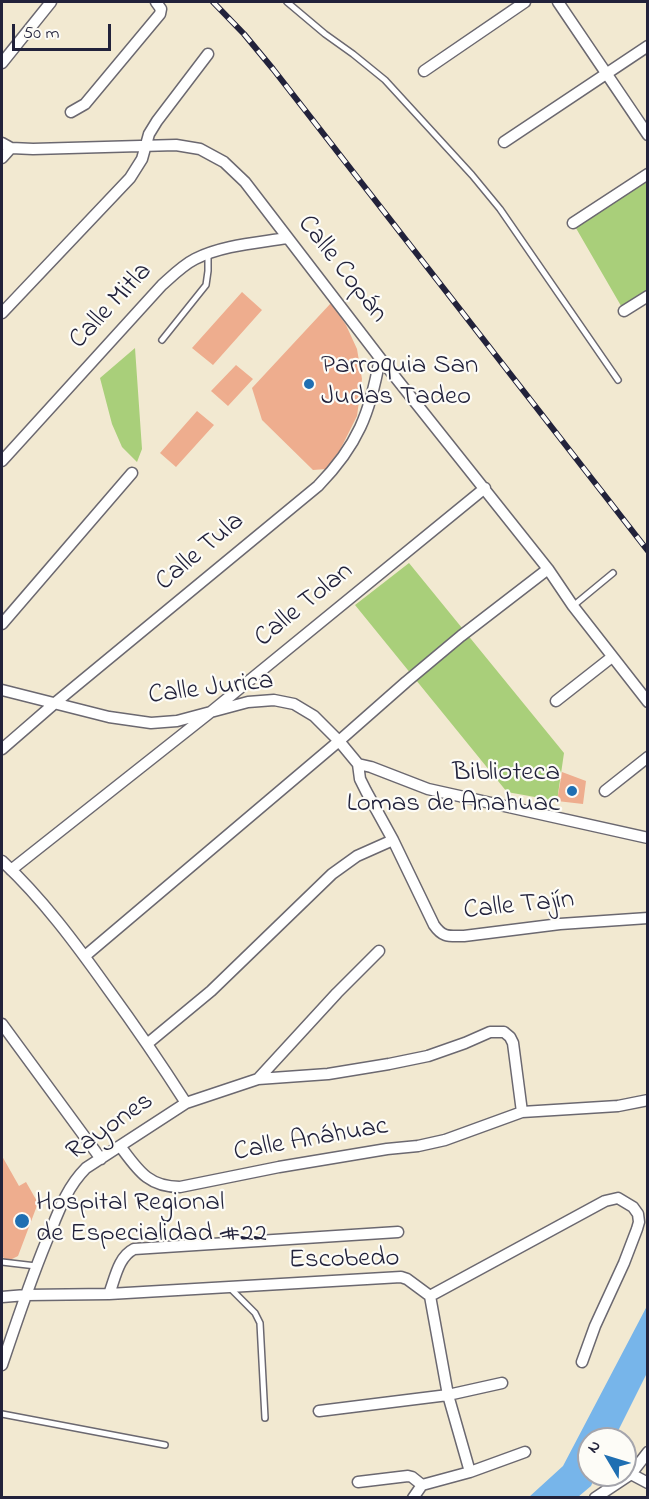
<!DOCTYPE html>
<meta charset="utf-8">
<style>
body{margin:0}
#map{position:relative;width:649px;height:1499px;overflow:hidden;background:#f2e9d1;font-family:"Indie Flower",sans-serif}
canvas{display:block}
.frame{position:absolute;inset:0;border:3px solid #22223b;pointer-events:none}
.north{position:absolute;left:577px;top:1427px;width:60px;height:60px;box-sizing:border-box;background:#fdfcf7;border:2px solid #a5a5ac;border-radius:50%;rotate:308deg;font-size:16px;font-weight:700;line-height:24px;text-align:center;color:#22223b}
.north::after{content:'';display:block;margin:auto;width:21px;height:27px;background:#1f6fb2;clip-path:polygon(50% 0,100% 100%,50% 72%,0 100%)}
.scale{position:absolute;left:12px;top:24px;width:99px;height:27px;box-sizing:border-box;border:3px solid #22223b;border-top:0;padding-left:8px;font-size:18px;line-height:21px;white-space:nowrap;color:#22223b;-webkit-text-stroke:4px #fdfcf7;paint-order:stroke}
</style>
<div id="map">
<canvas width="649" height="1499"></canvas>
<div class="frame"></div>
<div class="north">N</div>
<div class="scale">50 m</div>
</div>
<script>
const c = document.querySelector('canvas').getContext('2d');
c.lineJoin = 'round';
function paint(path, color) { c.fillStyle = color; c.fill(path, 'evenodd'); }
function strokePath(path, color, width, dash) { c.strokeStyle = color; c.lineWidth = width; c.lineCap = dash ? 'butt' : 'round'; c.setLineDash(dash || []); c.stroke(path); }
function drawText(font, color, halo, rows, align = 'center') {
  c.font = font + ' "Indie Flower",sans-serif'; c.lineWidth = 4.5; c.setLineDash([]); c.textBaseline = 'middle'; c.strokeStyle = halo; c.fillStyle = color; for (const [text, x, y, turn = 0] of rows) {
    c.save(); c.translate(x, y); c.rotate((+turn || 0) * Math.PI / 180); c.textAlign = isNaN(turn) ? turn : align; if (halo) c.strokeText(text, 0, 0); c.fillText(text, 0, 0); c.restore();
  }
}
paint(new Path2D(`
 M647,174V296L624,311L573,223Z
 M135,348L142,449L137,462L122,447L112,424L100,378Z
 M409,563L564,753L557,801L507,792L355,605Z`), '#a9cf7a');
paint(new Path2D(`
 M647,1306V1373L614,1439H589V1475H596L591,1486L578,1497H529L563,1466Z`), '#77b5ea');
paint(new Path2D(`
 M242,292L262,310L213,365L192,348Z
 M331,303L346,325L357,349L362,379L357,416L340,450L326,469L313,470L262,420L252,388Z
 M236,365L253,379L228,406L211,391Z
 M197,411L214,425L176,467L160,453Z
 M562,772L586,781L583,804L557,801Z
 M2,1156L19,1186L26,1182L38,1203L18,1256L6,1262L2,1255Z`), '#eead8e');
const lane = new Path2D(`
 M287,2L325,34L353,54L385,80L472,175L500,209L618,380
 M162,340L206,285L208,271V254
 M573,606L613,573
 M2,1262L36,1266
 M230,1288L255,1313L260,1323L265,1418
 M2,1414L165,1445`);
const street = new Path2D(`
 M558,2L648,135
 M2,63L51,2
 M424,71L525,2
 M71,112L85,104L160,14L161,9L156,2
 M504,142L648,46
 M2,143L11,148L33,149L176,145L200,149L224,162L245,182L380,358L548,569L573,606L648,702
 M2,158L11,148
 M573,223L648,174
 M624,311L648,296
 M2,313L130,178L142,159L149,134L157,121L208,54
 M2,461L162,285C172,276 183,265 195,259C223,245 257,243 287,238
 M2,624L132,473
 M2,690L109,717L151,723L177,721L248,702L274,700L294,704L314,716L339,741L358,764L371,767L428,789L648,838
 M556,701L612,657
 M2,749L55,703L318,486C358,445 370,413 380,358
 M358,764L360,779L366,791L393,840L434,925C443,938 449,936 464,936L560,924L648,918
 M605,791L648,757
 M2,861C42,898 76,944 108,989C135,1026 161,1064 186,1103
 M11,870L212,711L485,488
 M85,956L339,741L406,682L461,636L548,569
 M2,1024L101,1159
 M147,1044L211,991L332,874L357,856L393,840
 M258,1079L337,993L379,951
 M120,1146C138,1170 148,1187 180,1187L279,1167L387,1149L418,1146L445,1140L522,1112L618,1106L648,1100
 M109,1294C115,1279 118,1257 134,1249L398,1232
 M430,1296L605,1201L618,1198L633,1207L638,1214L639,1222L637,1229L624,1263L595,1326L582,1362
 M430,1296L448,1395L470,1472
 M2,1297L26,1295L109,1294L401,1277L407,1279L430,1296
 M2,1365C16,1323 30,1281 47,1240C58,1213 66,1188 86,1168L186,1103L258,1079L328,1074L389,1064L428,1056L465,1043L490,1032H504L510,1037L513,1043L522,1112
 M319,1411L448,1395L502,1383
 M631,1474L648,1483
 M358,1482L408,1476L412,1477L422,1485
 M422,1485L470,1472L525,1452
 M413,1498L422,1485
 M595,1498L631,1474L648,1452`);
strokePath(lane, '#6b6870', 8);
strokePath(street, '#6b6870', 13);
strokePath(lane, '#fff', 5);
strokePath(street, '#fff', 10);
const rail = new Path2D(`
 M213,2L244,34L273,69L648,551`);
strokePath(rail, '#22223b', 6);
strokePath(rail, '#fdfcf7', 4, [11]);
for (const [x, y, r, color] of [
 [309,384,6,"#1f6fb2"],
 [572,791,6,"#1f6fb2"],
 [22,1221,8,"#1f6fb2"]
]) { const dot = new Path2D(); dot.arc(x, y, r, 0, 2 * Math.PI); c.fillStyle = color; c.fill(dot); strokePath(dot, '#fdfcf7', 2); }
drawText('27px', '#22223b', '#fdfcf7', [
 ["Calle Copán",341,270,52],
 ["Calle Mitla",112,307,-47],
 ["Calle Tula",201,553,-40],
 ["Calle Tolan",305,606,-39],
 ["Calle Jurica",211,690,-7],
 ["Calle Tajín",519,907,-6],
 ["Rayones",111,1128,-35],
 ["Calle Anáhuac",311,1141,-10],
 ["Escobedo",344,1261,-1]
]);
drawText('27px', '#22223b', '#fdfcf7', [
 ["Parroquia San",321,368],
 ["Judas Tadeo",321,399],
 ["Biblioteca",560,775,"right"],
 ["Lomas de Anahuac",560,806,"right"],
 ["Hospital Regional",36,1205],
 ["de Especialidad #22",36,1236]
], 'left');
</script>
